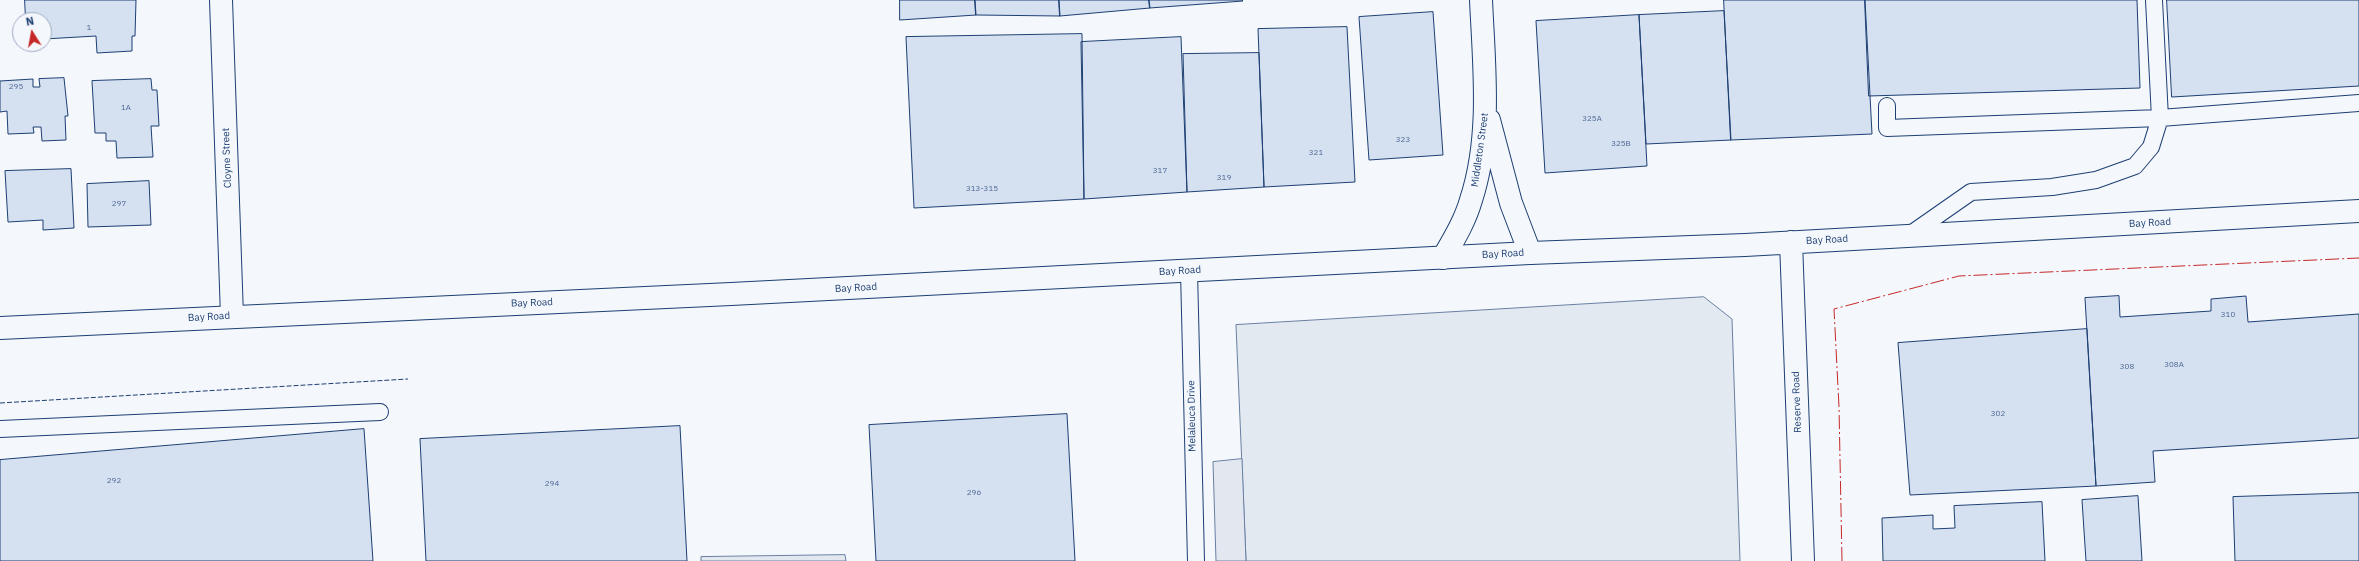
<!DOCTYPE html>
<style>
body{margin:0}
#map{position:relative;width:2359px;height:561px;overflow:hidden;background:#f4f7fb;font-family:"IBM Plex Sans",sans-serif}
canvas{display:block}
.north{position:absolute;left:12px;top:12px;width:40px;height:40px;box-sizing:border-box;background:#f4f7fb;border:1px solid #9eadc5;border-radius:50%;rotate:349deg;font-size:11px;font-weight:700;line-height:16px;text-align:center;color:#1d3f73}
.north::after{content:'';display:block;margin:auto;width:14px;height:18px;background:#c62828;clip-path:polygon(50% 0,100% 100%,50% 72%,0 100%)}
</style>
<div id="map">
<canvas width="2359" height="561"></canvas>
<div class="north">N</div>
</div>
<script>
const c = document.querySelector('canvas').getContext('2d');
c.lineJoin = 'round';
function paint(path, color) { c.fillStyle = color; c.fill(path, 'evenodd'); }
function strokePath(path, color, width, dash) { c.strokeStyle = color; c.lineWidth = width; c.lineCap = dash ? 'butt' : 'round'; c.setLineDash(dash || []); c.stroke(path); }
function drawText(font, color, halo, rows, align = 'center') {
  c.font = font + ' "IBM Plex Sans",sans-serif'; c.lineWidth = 3; c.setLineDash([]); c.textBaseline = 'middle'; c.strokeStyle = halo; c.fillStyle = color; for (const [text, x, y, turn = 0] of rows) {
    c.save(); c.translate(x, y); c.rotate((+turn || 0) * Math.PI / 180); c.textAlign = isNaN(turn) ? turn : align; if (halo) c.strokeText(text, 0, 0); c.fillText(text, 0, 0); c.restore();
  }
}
const green = new Path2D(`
 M1704,297L1732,319L1740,561H1246L1236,325Z`);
paint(green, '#e3e9f0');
strokePath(green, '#687fa3', 1);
const parking = new Path2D(`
 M1242,459L1246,561H1216L1213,462Z
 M845,555L846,561H701V557Z`);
paint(parking, '#e3e8f0');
strokePath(parking, '#687fa3', 1);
const building = new Path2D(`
 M25,0H136L135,36H132V51L97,53L96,36L44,39V20H26Z
 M900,0H975L976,15L900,20Z
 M975,0H1059L1060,16L976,15Z
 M1059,0H1149L1150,8L1060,16Z
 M1149,0H1242L1243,1L1150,8Z
 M1724,0H1865L1872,134L1731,140Z
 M1865,0H2137L2140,88L1869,96Z
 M2167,0H2359V86L2172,97Z
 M1724,11L1731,140L1646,144L1639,15Z
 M1433,12L1443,155L1369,160L1359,17Z
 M1639,15L1647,166L1545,173L1536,21Z
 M1347,27L1355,182L1264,187L1258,29Z
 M1082,34L1084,199L914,208L906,37Z
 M1181,37L1187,192L1084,199L1081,42Z
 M1259,53L1264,187L1187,192L1183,54Z
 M64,78L68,116H65L66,140L42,141L41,127H33L34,133L8,134L7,111L0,112V81L33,79V87H40L39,79Z
 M151,79L152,90H157L159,126H151L153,157L117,158L116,141H106V133H95L92,81Z
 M71,169L74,228L43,230V220L8,222L5,171Z
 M149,181L151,225L88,227L87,184Z
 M2119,296L2120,317L2211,311V299L2246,296L2248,322L2359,314V438L2153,451L2155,482L2096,486L2085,298Z
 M2087,329L2096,486L1910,495L1898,343Z
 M1067,414L1075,561H876L869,425Z
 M680,426L687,561H426L420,439Z
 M364,429L373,561H0V460Z
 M2359,493V561H2235L2233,497Z
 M2138,496L2142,561H2086L2082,500Z
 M2042,502L2045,561H1883L1882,518L1933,515V529L1955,528L1954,506Z`);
paint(building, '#d5e0f0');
strokePath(building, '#1d3f73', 1);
const lane = new Path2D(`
 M1887,106V128L2160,118L2359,103
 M1908,236L1971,192L2052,187L2096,180L2135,166L2151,147L2160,118L2154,0
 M1189,271L1196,561
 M0,429L380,412`);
const street = new Path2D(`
 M221,0L232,316
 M1489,120L1511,203L1530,253
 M1443,258C1454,239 1465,221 1471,200C1492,136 1484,66 1481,0`);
const secondary = new Path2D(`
 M1791,242L1803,561
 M0,328L731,294L1530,253L1745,245L2359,211`);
strokePath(lane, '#1d3f73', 18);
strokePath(street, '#1d3f73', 24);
strokePath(secondary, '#1d3f73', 24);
strokePath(lane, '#f4f7fb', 16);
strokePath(street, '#f4f7fb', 22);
strokePath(secondary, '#f4f7fb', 22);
strokePath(new Path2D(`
 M0,403L408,379`), '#1d3f73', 1, [5, 2]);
strokePath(new Path2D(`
 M1842,561L1839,407L1834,309L1959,276L2359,258`), '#c62828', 1, [14, 3, 2, 3]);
drawText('8px', '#4b6792', null, [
 ["1",89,28],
 ["295",16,87],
 ["1A",126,108],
 ["325A",1592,119],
 ["323",1403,140],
 ["325B",1621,144],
 ["321",1316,153],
 ["317",1160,171],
 ["319",1224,178],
 ["313-315",982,189],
 ["297",119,204],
 ["310",2228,315],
 ["308A",2174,365],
 ["308",2127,367],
 ["302",1998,414],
 ["292",114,481],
 ["294",552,484],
 ["296",974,493]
]);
drawText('10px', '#1d3f73', '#f4f7fb', [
 ["Middleton Street",1480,150,-82],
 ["Cloyne Street",227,158,-92],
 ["Bay Road",2150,223,-3],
 ["Bay Road",1827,240,-3],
 ["Bay Road",1503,254,-3],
 ["Bay Road",1180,271,-3],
 ["Bay Road",856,288,-3],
 ["Bay Road",532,303,-2],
 ["Bay Road",209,317,-3],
 ["Reserve Road",1797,402,-92],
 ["Melaleuca Drive",1192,416,-91]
]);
</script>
